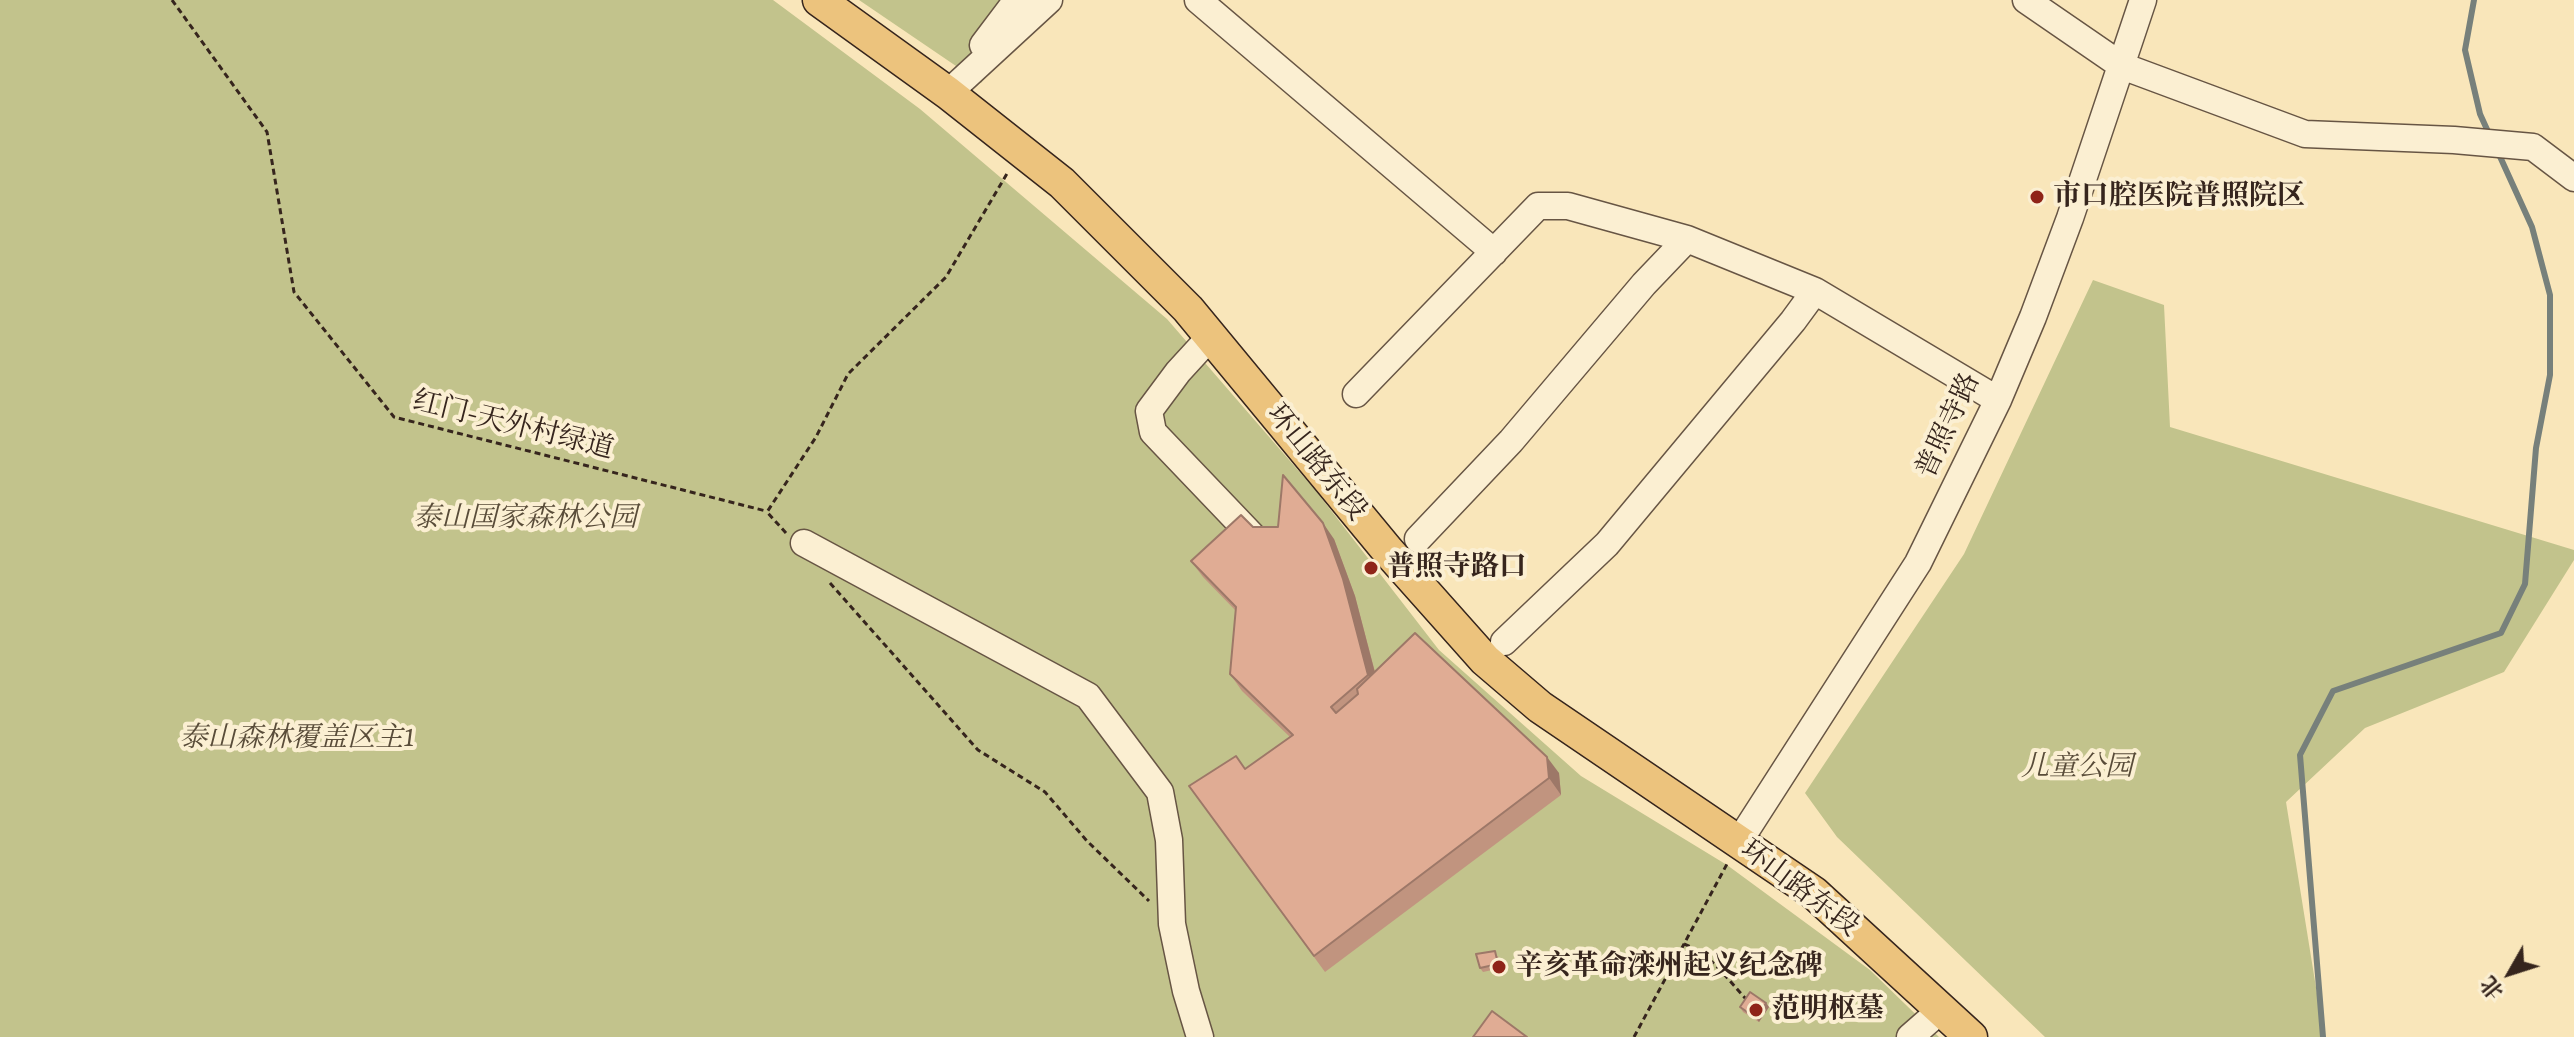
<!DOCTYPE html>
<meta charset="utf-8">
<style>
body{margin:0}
#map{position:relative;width:2574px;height:1037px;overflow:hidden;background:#f9e6ba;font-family:"Gentium Book Plus","Noto Serif SC",serif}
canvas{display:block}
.north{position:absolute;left:2470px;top:933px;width:80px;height:80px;-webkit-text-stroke:6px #fbefd2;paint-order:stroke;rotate:231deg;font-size:22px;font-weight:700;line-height:32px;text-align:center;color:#36251d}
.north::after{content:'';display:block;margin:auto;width:28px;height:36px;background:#36251d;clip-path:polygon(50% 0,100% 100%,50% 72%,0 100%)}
</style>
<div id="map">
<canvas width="2574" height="1037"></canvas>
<div class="north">北</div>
</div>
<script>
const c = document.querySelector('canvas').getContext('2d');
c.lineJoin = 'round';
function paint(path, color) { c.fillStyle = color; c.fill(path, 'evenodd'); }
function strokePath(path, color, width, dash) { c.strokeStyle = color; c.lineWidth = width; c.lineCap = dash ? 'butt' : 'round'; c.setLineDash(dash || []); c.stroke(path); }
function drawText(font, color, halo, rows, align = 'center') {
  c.font = font + ' "Gentium Book Plus","Noto Serif SC",serif'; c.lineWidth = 8; c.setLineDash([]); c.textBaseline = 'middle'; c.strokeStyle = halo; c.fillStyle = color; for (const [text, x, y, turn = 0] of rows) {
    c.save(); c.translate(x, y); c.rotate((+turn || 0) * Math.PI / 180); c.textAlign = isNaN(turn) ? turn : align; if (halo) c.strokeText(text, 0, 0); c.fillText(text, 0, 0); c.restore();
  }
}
paint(new Path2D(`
 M0,0H773L920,109L1167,319L1316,491L1439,650L1581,776L1727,865L1870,970L1939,1037H0Z
 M859,0H1046L981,83Z
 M2093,280L2164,305L2170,427L2574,550V560L2504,672L2365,728L2286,802L2324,1037H2045L1837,837L1805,793L1964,554Z`), '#c2c38c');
strokePath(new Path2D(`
 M2474,0L2465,50L2480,114L2490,136
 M2323,1037L2300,755L2333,691L2501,633L2525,584L2536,448L2550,375V295L2532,227L2497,150`), '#77807b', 6);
const minor = new Path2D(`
 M1198,0L1494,252
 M2026,0L2122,66L2305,134L2454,140L2533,147L2574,178
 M983,45L1017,0
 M948,93L1049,0
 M1211,336L1178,372L1149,411L1153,432L1260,544
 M1356,394L1538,206H1568L1687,239L1815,291L1998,400
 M1418,539L1511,441L1644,284L1687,239
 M804,543L1088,696L1160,792L1169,840L1172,924L1186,991L1200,1037
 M1504,642L1607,544L1793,321L1815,291
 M1738,843L1918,563L1998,400L2033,317L2070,218L2143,0
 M1910,1037L1942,1009`);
const major = new Path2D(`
 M819,0L948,93L1062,183L1188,309L1388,551L1485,660L1540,707L1814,893L1971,1037`);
strokePath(minor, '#675544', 29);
strokePath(major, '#36251d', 35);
strokePath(new Path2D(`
 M172,0L267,132L294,292L394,417L766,511
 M786,533L767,512L816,437L848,374L946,277L1008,172
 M830,583L978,750L1045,792L1087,841L1149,901
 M1684,944C1711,954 1727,979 1746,999
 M1634,1037L1727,864`), '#36251d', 3, [6, 4]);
strokePath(minor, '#fbefd2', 26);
strokePath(major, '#ecc37d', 32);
paint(new Path2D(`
 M1253,527H1278L1334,539L1355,596L1375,672L1559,773L1561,795L1325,972L1201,802L1290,737L1242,691L1230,674L1236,611L1203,577L1191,561Z
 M1498,956L1501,968L1483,972L1480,968Z
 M1766,1003L1769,1007L1759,1022L1743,1012L1740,1007Z`), '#c1947f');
paint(new Path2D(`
 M1323,523L1334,539L1355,596L1380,692L1368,675Z
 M1547,757L1559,773L1561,795L1549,778Z
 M1766,1003L1769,1007L1759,1022L1756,1018Z`), '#9d7868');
const building = new Path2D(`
 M1283,475L1323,523L1343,579L1368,675L1331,707L1336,713L1358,694L1357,689L1415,633L1547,757L1549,778L1314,956L1189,786L1236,756L1245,769L1293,735L1230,674L1236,607L1191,561L1241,515L1253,527H1278Z
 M1495,951L1498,964L1480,968L1476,954Z
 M1750,992L1766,1003L1756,1018L1740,1007Z
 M1492,1011L1527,1037H1473Z`);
paint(building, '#e0ac94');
strokePath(building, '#9d7868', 2);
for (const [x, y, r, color] of [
 [2037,197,8,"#8f2418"],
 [1371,568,8,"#8f2418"],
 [1499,967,8,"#8f2418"],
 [1756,1010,8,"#8f2418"]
]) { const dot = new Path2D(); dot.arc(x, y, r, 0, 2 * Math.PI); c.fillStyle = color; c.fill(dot); strokePath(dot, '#fbefd2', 3); }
drawText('bold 28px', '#36251d', '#fbefd2', [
 ["市口腔医院普照院区",2053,197],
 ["普照寺路口",1387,568],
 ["辛亥革命滦州起义纪念碑",1515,967],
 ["范明枢墓",1772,1010]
], 'left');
drawText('28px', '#36251d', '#fbefd2', [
 ["红门-天外村绿道",513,426,14],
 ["普照寺路",1949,426,-65],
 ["环山路东段",1316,463,51],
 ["环山路东段",1799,889,37]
]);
drawText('italic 28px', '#594c39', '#fbefd2', [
 ["泰山国家森林公园",525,519],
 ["泰山森林覆盖区主1",297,739],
 ["儿童公园",2077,768]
]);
</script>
